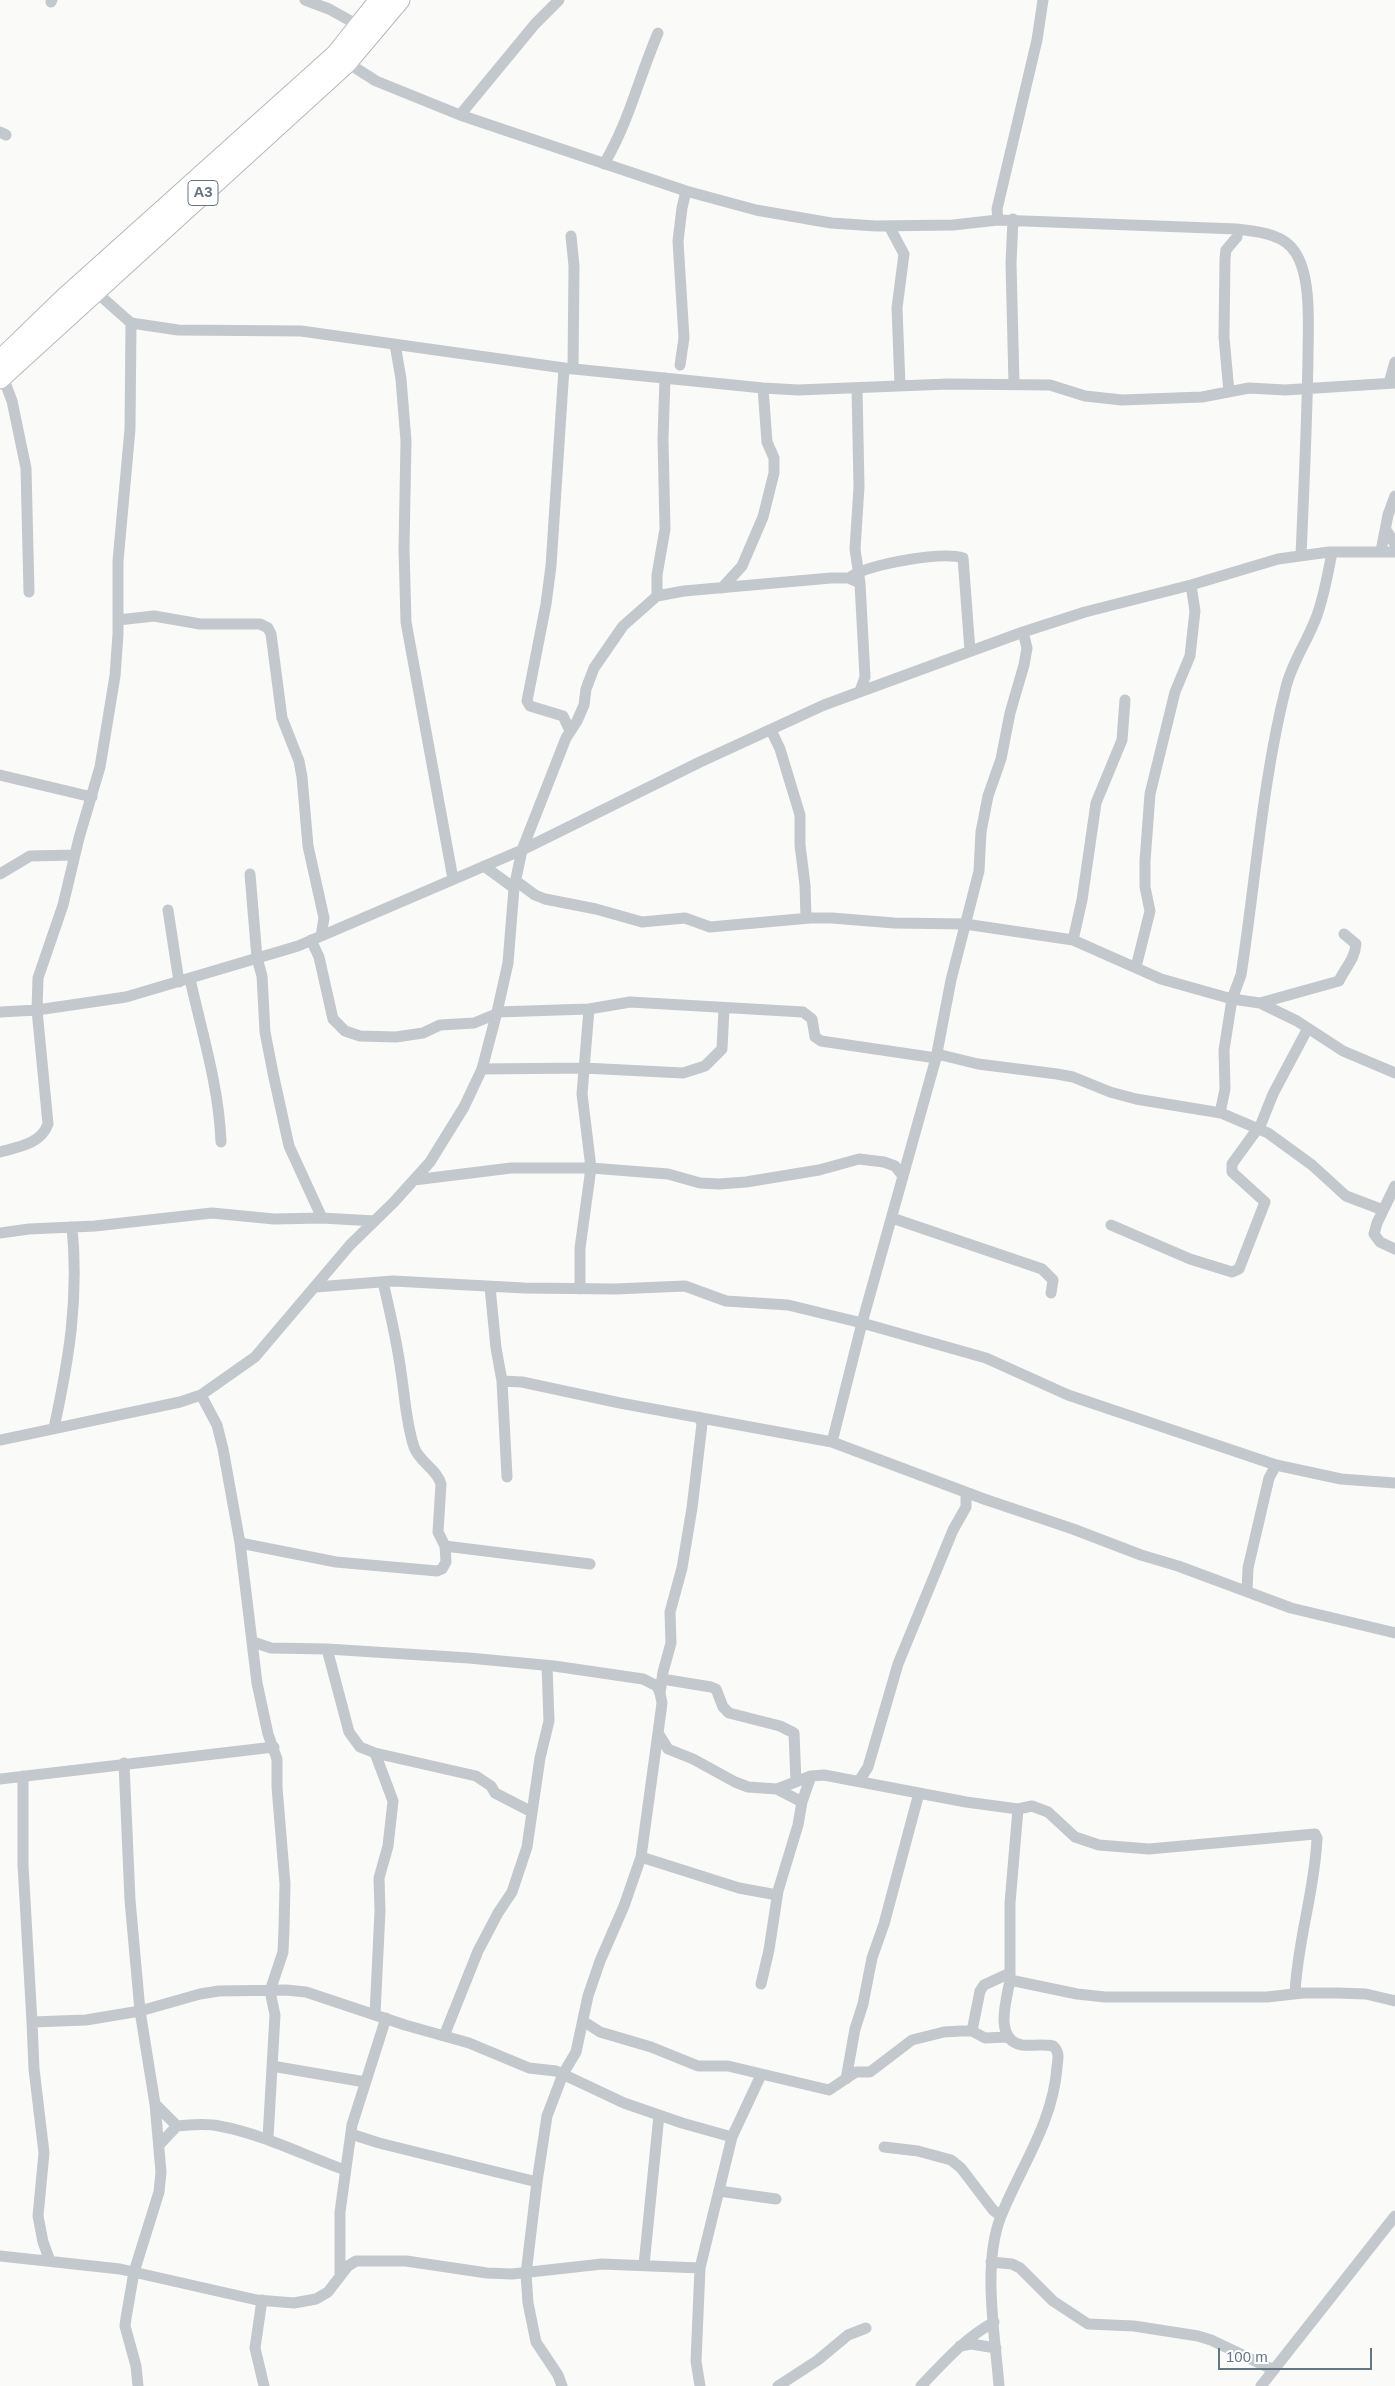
<!DOCTYPE html>
<style>
body{margin:0}
#map{position:relative;width:1395px;height:2386px;overflow:hidden;background:#fafaf8;font-family:Arial,sans-serif}
canvas{display:block}
.scale{position:absolute;left:1218px;top:2348px;width:154px;height:22px;box-sizing:border-box;border:2px solid #657683;border-top:0;padding-left:6px;font-size:15px;line-height:18px;white-space:nowrap;color:#657683;-webkit-text-stroke:4px #fff;paint-order:stroke}
</style>
<div id="map">
<canvas width="1395" height="2386"></canvas>
<div class="scale">100 m</div>
</div>
<script>
const c = document.querySelector('canvas').getContext('2d');
c.lineJoin = 'round';
function strokePath(path, color, width, dash) { c.strokeStyle = color; c.lineWidth = width; c.lineCap = dash ? 'butt' : 'round'; c.setLineDash(dash || []); c.stroke(path); }
function drawText(font, color, halo, rows, align = 'center') {
  c.font = font + ' Arial,sans-serif'; c.lineWidth = 5; c.setLineDash([]); c.textBaseline = 'middle'; c.strokeStyle = halo; c.fillStyle = color; for (const [text, x, y, turn = 0] of rows) {
    c.save(); c.translate(x, y); c.rotate((+turn || 0) * Math.PI / 180); c.textAlign = isNaN(turn) ? turn : align; if (halo) c.strokeText(text, 0, 0); c.fillText(text, 0, 0); c.restore();
  }
}
const trunk = new Path2D(`
 M0,360L64,298L336,54L379,0
 M0,379L347,63L400,0`);
strokePath(trunk, '#b4b9bd', 21);
strokePath(new Path2D(`
 M305,0L329,9L358,25
 M51,2L52,0
 M343,60L376,81L460,115L686,191L756,210L831,223L876,226L953,225L998,220L997,209L1037,40L1043,0
 M460,115L535,24L559,0
 M0,132L6,135
 M604,164C629,122 639,77 658,33
 M1013,219L1011,263L1014,384
 M998,220L1237,229C1257,232 1283,233 1295,252C1312,277 1308,328 1308,357C1307,423 1304,489 1301,555
 M889,226L904,254L897,308L900,386
 M571,236L574,266L573,369
 M96,292L131,323L178,330L301,331L564,368L763,388L798,390L948,384L1050,385L1085,396L1122,400L1202,397L1249,388L1285,390L1395,383
 M395,344L401,379L406,441L404,549L406,622L453,879
 M680,365L684,338L678,241L682,208L686,191
 M564,368L551,566L546,604L527,701L530,706L563,716L570,731
 M3,377L12,401L26,468L29,592
 M1389,383L1395,362
 M857,388L859,487L855,549L860,583L865,677L860,691
 M1229,392L1224,337L1225,258L1226,250L1237,237
 M1386,530L1395,544
 M1381,551L1388,515L1395,496
 M852,576C871,564 942,551 963,558L970,651
 M722,588L742,566L763,517L774,473V458L767,442L763,388
 M657,596V575L665,529L663,439L665,378
 M118,620L154,616L200,624H260L268,628L271,634L282,718L299,761L302,777L308,846L324,918L321,936
 M771,730L780,749L800,815V845L805,885L806,918
 M0,775L92,797
 M484,866L514,888
 M0,874L30,856L75,855
 M250,874L257,958L262,976L265,1032L273,1073L289,1146L322,1218
 M516,881L535,895L545,899L596,909L642,922L685,918L710,927L810,918H832L894,923L965,924L1073,940L1161,979L1232,999L1260,1003L1297,1021L1343,1051L1395,1073
 M168,910L179,982
 M311,940L319,957L333,1019L345,1031L360,1036L396,1037L423,1033L440,1025L474,1023L496,1014
 M1073,940L1082,900L1096,803L1122,740L1125,700
 M1136,967L1150,911L1145,887V861L1150,794L1175,692L1190,656L1195,611L1191,585
 M190,979C202,1033 219,1087 221,1142
 M1260,1003L1339,981C1345,968 1355,959 1356,944L1344,934
 M589,1009L630,1002L803,1012L812,1019L815,1037L821,1041L936,1058
 M0,1012L37,1010L126,997L298,946L522,850L700,762L824,705L1023,632L1085,612L1191,585L1278,559L1329,552H1395
 M497,1012L589,1009L582,1094L591,1168L580,1248V1289
 M937,1054L978,1064L1057,1074L1073,1077L1110,1092L1136,1099L1221,1113L1268,1133L1312,1165L1346,1196L1383,1210
 M482,1069L584,1068L683,1073L705,1066L722,1049L724,1008
 M1220,1113L1225,1089L1224,1050L1232,999L1241,975C1256,879 1262,782 1286,687C1292,662 1307,642 1316,618C1324,597 1328,574 1332,552
 M0,1152C18,1147 41,1144 48,1124L37,1010L38,978L63,905L79,838L100,767L115,676L118,634V561L130,429L131,323
 M414,1180L511,1168H591L668,1174L700,1183L719,1184L746,1182L819,1170L859,1159L884,1162L895,1166L903,1176
 M1395,1186L1377,1223L1374,1234L1380,1242L1395,1249
 M892,1218L1042,1269L1053,1280L1051,1293
 M1111,1225L1190,1259L1232,1272L1239,1269L1265,1202L1232,1172V1164L1261,1124L1273,1094L1308,1028
 M0,1233L29,1229L95,1226L212,1213L274,1219L322,1218L375,1221
 M316,1287L393,1281L524,1288L615,1289L685,1286L726,1301L788,1305L862,1323L986,1358L1068,1395L1276,1465L1341,1479L1395,1483
 M490,1287L496,1348L502,1381L522,1382L620,1403L832,1442L984,1499L1073,1529L1141,1555L1178,1566L1291,1608L1395,1633
 M502,1381L507,1477
 M201,1395L217,1425L223,1449L240,1543L257,1683L268,1734L277,1759V1787L285,1884L284,1929L283,1952L270,1991L275,2015L268,2138
 M54,1428C69,1359 79,1299 72,1227
 M0,1440L180,1402L201,1395L255,1357L350,1245L394,1202L430,1162L464,1107L482,1069L497,1012L508,963L514,888L522,850L566,738L577,721L584,705L586,689L594,668L623,626L657,596L684,591L831,578H848L860,583
 M832,1442L862,1323L936,1058L951,980L979,871L981,832L988,796L1001,759L1010,713L1024,665L1027,648L1023,632
 M240,1543L336,1562L437,1571L442,1569L446,1562L445,1546L438,1532L441,1484C437,1469 419,1462 414,1447C406,1423 405,1397 401,1372C397,1341 390,1312 383,1282
 M445,1546L590,1564
 M1247,1591L1248,1568L1269,1478L1276,1465
 M253,1642L271,1648L327,1649L469,1658L554,1666L643,1679L657,1686L660,1693L662,1703L658,1733L641,1857L624,1906L600,1961L588,1996L576,2052L563,2074L547,2116L537,2182L526,2274L528,2303L536,2342L558,2375L562,2386
 M327,1649L349,1732L360,1747L375,1753L476,1776L491,1786L495,1793L532,1812
 M662,1679L711,1687L716,1689L723,1707L729,1713L780,1726L794,1733L796,1782
 M660,1693L663,1672L671,1643L670,1612L682,1568L692,1508L702,1424L699,1417
 M658,1733L668,1749L693,1759L735,1782L748,1787L777,1789L811,1776L824,1775L966,1802L1018,1809L1032,1806L1048,1812L1075,1837L1099,1845L1149,1849L1315,1834L1317,1838C1315,1891 1297,1941 1295,1994
 M375,1753L393,1801L388,1846L379,1878L380,1911L375,2014
 M124,1763L130,1900L140,2011L200,1994L219,1991L286,1990L306,1992L405,2025L469,2043L529,2068L556,2071L624,2103L682,2123L732,2137
 M23,1776V1865L32,2022
 M0,1779L274,1747
 M859,1781L868,1767L898,1664L953,1530L966,1507V1492
 M777,1789L802,1802
 M641,1857L739,1888L777,1895
 M1010,1980V1903L1018,1809
 M761,1984L769,1950L778,1891L798,1825L802,1802L811,1776
 M583,2021L600,2032L651,2047L698,2066H728L829,2090L856,2072H870L912,2040L944,2032L961,2031H972L985,2038L1008,2037
 M972,2031L980,1991L984,1985L1010,1973
 M444,2036L478,1951L498,1913L512,1892L527,1847L540,1758L549,1721L547,1666
 M272,2066L365,2082
 M846,2079L855,2029L863,2004L872,1958L884,1924L919,1793
 M155,2104L177,2126L159,2145
 M177,2126C190,2125 205,2123 219,2126C263,2134 303,2155 345,2170
 M351,2134L379,2143L537,2182
 M884,2147L918,2151L951,2160L961,2168L993,2210L1001,2216
 M719,2191L776,2199
 M0,2256L120,2269L257,2300L294,2303L316,2299L328,2292L348,2266L356,2261H406L487,2273L512,2274L602,2264L700,2268
 M50,2261L43,2242L38,2216L44,2153L34,2069L32,2022L86,2020L140,2011L155,2104L161,2172L159,2192L134,2272L126,2318L125,2326L136,2366L138,2386
 M991,2262L1012,2264L1020,2268L1053,2301L1088,2324L1134,2326L1198,2336L1211,2340L1274,2370
 M644,2265L659,2115
 M340,2274V2212L352,2125L386,2018
 M262,2300L255,2348L264,2386
 M960,2346L971,2344L996,2348
 M700,2386L696,2361L700,2268L732,2137L761,2075
 M778,2386L818,2360L848,2335L866,2328
 M921,2386C944,2362 965,2338 994,2322
 M999,2386C995,2335 982,2264 1001,2216C1021,2166 1053,2123 1057,2067C1058,2059 1060,2052 1053,2046C1042,2044 1032,2046 1022,2045C993,2040 1007,1998 1010,1980L1077,1994L1105,1997H1267L1303,1993H1337L1366,1994L1395,2001
 M1261,2386L1395,2216`), '#c3c8cc', 11);
strokePath(trunk, '#fff', 19);
for (const [x, y, w] of [
 [203,193,30]
]) { const box = new Path2D(); box.roundRect(x - w / 2, y - 12.5, w, 25, 4); c.fillStyle = '#fff'; c.fill(box); strokePath(box, '#657683', 1); }
drawText('bold 15px', '#657683', null, [
 ["A3",203,193]
]);
</script>
